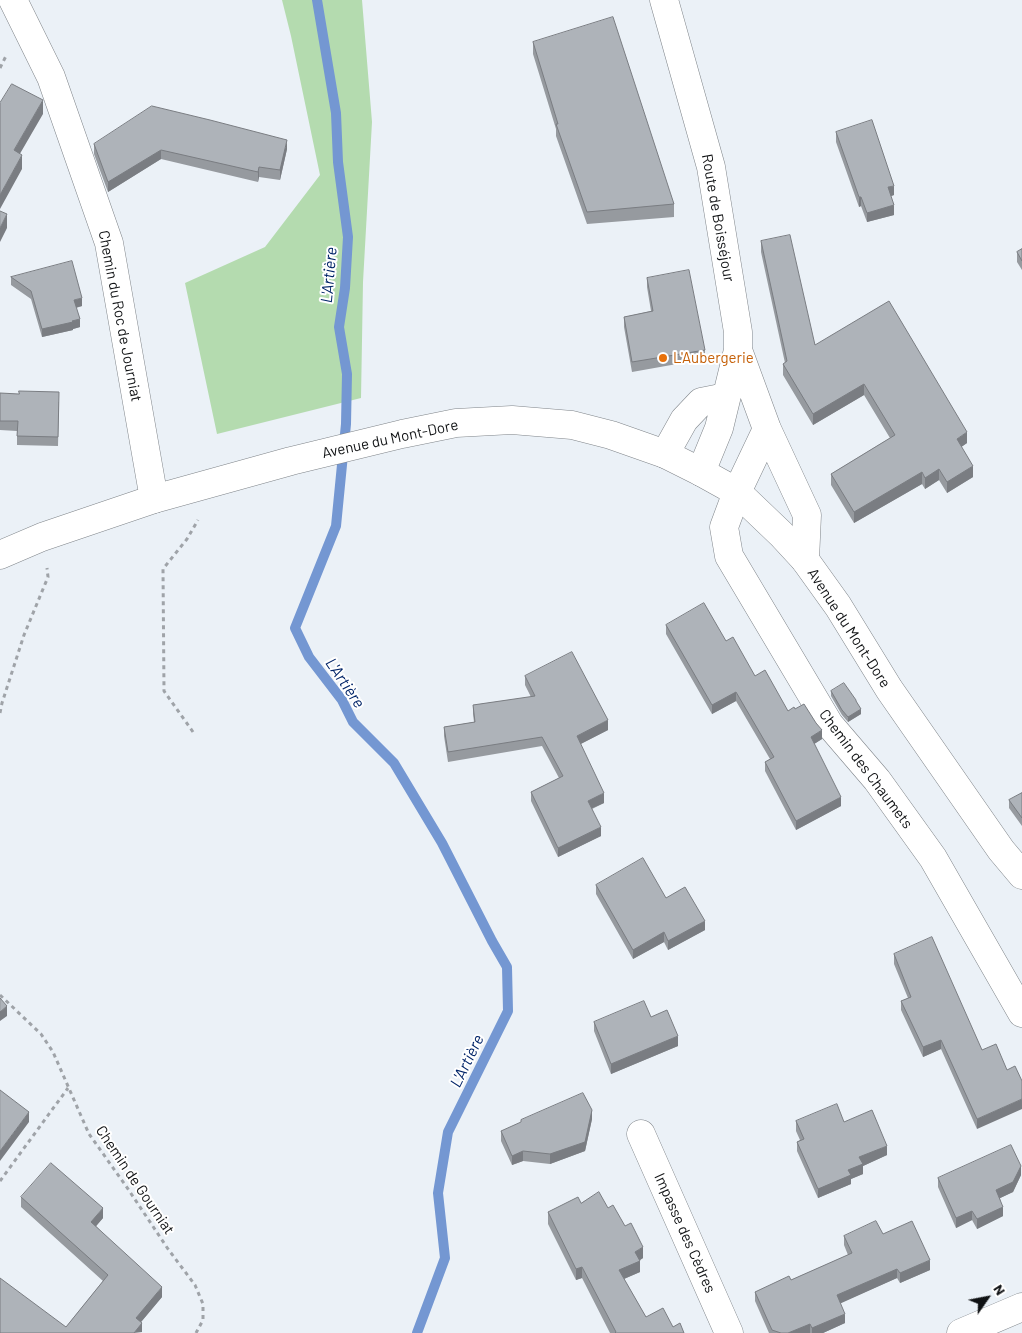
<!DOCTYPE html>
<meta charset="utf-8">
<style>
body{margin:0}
#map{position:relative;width:1022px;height:1333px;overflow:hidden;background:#ebf1f7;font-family:Barlow,sans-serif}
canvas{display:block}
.north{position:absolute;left:962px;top:1273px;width:50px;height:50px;-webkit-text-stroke:4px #fff;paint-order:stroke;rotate:57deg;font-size:14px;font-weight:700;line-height:20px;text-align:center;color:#101214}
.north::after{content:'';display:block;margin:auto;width:18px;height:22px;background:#101214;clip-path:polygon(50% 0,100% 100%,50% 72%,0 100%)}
</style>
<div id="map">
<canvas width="1022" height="1333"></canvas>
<div class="north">N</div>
</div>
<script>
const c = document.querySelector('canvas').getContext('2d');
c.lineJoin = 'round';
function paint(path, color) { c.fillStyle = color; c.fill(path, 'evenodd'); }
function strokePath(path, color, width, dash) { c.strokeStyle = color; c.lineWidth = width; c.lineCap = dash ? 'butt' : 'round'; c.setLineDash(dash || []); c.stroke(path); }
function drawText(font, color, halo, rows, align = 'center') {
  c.font = font + ' Barlow,sans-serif'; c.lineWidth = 4; c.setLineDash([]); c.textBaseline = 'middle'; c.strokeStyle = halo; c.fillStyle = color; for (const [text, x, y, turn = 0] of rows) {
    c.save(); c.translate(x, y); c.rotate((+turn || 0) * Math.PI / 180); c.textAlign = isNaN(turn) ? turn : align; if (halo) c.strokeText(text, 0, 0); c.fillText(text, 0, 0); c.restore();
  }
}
paint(new Path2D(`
 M282,0H362L372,122L363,282L361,398L217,434L185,283L265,247L320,175L291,36Z`), '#b4dbaf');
strokePath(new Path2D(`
 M317,0L336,113L338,162L348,237L345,288L339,327L347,374L346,424L336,526L295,628L309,657L342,700L353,722L394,763L442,843L492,941L507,967L508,1011L448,1132L438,1193L445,1258L417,1333`), '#7497d2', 10);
const minor = new Path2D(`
 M13,0L51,77L109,243L154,499
 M664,0L711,167L738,332V350L719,428L701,472
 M738,350L767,429L807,515L805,560
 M767,429L737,492L724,527L729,556L829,724L877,780L933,858L1022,1013
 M665,454L684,420L701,402L726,397
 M641,1134L729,1333
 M961,1333L1022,1307`);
const major = new Path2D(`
 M0,555L42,537L154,499L291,461L402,434L456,423L512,420L572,425L611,435L665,454L701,472L737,492L781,534L805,560L838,606L889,689L1001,850L1022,875`);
strokePath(minor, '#7f8489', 29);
strokePath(major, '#7f8489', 29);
strokePath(new Path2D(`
 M0,68L6,56
 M0,713L2,703L24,635L48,577L47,568
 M193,732L164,691L163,569L187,539L198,520
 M0,995L41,1034L53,1052L89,1134L126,1186L168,1249L195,1285L203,1304V1320L196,1333
 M0,1181L68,1088`), '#9fa3a8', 3, [4, 4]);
strokePath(minor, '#fff', 28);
strokePath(major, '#fff', 28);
paint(new Path2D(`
 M533,42L674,204V217L587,224L556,136V129L533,54Z
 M836,132L894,195L891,196L894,215L867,222L861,206L859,207L836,142Z
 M94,144L287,149L280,180L259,177L258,182L161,159L108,192L94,154Z
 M761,241L815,345L967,443L961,447L973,477L947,493L939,480L925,489L922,484L854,523L831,485V474L890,438L864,395L813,425L783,375V364L785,363L761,252Z
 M1022,249V270L1017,262V252Z
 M11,277L82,306L76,308L80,327L73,329V330L42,337L31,299L11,285Z
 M647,278L705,350V359L632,372L624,327V317L651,311L647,287Z
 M0,393L59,402L58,446L17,445V431L0,430Z
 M666,625L726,641L755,676L788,711L795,709L822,739L814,744L841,806L796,830L765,771V762L770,759L736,701L712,714L666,634Z
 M525,676L608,730L580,744L604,803L592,809L601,836L558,857L531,801V792L559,778L542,746L448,762L444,736V727L474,722L473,714V705L531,697L525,685Z
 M831,691L856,701L861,714L848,722L842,715L831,696Z
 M1022,793V826L1009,808V800Z
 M596,885L666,898L705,930L668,950L664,942L633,959L596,894Z
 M894,954L982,1050L977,1129L941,1049L923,1057L901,1010V1001L908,998L894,964Z
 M651,1017L678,1046L611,1074L594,1031V1022Z
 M592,1119L585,1151L550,1164L523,1161L512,1165L501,1141V1131Z
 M796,1121L844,1122L887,1155L863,1166V1174L851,1179V1184L818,1198L797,1151V1142L800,1140L796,1131Z
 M1021,1175L1013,1192L1000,1198L1003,1216L977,1229L972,1220L956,1228L938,1187V1178Z
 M21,1197L103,1218L96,1226L162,1297L141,1322L142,1332L66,1327L103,1281L21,1207Z
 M581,1203L608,1208L643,1258L640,1260V1272L624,1279L646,1317L673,1327L684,1333H610L582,1278L576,1280L548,1224V1212Z
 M883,1234L930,1270L900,1283L897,1278L840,1303L845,1323L823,1333H769L755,1301V1292L791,1280L848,1255L844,1245V1236Z`), '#969a9f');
paint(new Path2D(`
 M43,100V114L14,164V150Z
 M287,140V149L280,180V170Z
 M161,150V159L108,192V182Z
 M22,155V169L0,209V195Z
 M259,167V177L258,182V172Z
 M894,186V195L888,197V187Z
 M859,197H861V206L859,207Z
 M894,205V215L867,222V213Z
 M7,214V228L0,242V228Z
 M82,298V306L74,308V300Z
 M80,319V327L73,329V330L42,337V329Z
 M864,384V395L813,425V414Z
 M967,432V443L957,450V439Z
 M973,466V477L947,493V482Z
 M939,469V480L925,489V478Z
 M922,472V484L854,523V512Z
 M736,692V701L712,714V705Z
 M861,709V714L848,722V717Z
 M608,720V730L577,746V736Z
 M822,730V739L811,746V737Z
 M604,793V803L588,810V801Z
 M841,797V806L796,830V821Z
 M601,827V836L558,857V848Z
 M705,921V930L668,950V941Z
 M664,932V942L633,959V950Z
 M7,1006V1016L0,1021V1012Z
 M678,1036V1046L611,1074V1064Z
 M941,1040V1049L923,1057V1047Z
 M1022,1099V1109L977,1129V1119Z
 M592,1110V1119L585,1151L550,1164V1154Z
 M29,1112V1122L0,1161V1151Z
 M887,1146V1155L863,1166V1174L851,1179V1184L818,1198V1189L859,1157Z
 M523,1151V1161L512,1165V1156Z
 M1021,1166V1175L1013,1192L996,1200V1190Z
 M1003,1207V1216L977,1229V1219Z
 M103,1208V1218L91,1232V1222Z
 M972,1211V1220L956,1228V1218Z
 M643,1247V1258L637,1262L640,1261V1272L619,1281V1270L635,1252Z
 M930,1260V1270L900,1283V1273Z
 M582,1267V1278L576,1280V1269Z
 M897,1269V1278L837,1305V1295Z
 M162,1287V1297L136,1328V1318Z
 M845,1314V1323L823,1333H812V1328Z
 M142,1323V1332L134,1333Z
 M810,1324V1333H788Z`), '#7a7d82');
const building = new Path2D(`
 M613,17L674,204L587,212L556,124H558L533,42Z
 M12,84L43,100L14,150L22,155L0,195V103Z
 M152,106L210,120L287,140L280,170L259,167L258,172L161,150L108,182L94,144Z
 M872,120L894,186L888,187L894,205L867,213L861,197H859L836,132Z
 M0,211L7,214L0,228Z
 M790,235L815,345L889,301L967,432L957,439L973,466L947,482L939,469L925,478L922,472L854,512L831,474L895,435L864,384L813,414L783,364L787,361L761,241Z
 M1022,249V261L1017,252Z
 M72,261L82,298L74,300L80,319L72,321L73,322L42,329L31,291L11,277Z
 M689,270L705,350L632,362L624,317L653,311L647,278Z
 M19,391L59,392L58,437L17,436L18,421H0V393L19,394Z
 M704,603L726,641L733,637L755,676L765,670L788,711L794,707L795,709L804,704L816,723L822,730L811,737L841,797L796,821L765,762L774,757L736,692L712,705L666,625Z
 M572,652L608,720L577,736L604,793L588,801L601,827L558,848L531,792L563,776L542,737L448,752L444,727L475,722L473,705L535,696L525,676Z
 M844,683L856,700V701L861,709L848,717L842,710L831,691Z
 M1022,793V818L1009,800Z
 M643,858L666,898L685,887L705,921L668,941L664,932L633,950L596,885Z
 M932,937L982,1050L996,1044L1007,1070L1015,1066L1022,1081V1099L977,1119L941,1040L923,1047L901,1001L911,997L894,954Z
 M0,998L7,1006L0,1012Z
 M644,1001L651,1017L667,1010L678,1036L611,1064L594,1022Z
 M0,1090L29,1112L0,1151Z
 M583,1093L592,1110L585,1142L550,1154L523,1151L512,1156L501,1131L521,1122V1120Z
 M837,1104L844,1122L872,1110L887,1146L859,1157L863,1164L848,1170L851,1175L818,1189L797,1142L804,1139L796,1121Z
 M1011,1145L1021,1166L1013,1182L996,1190L1003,1207L977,1219L972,1211L956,1218L938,1178Z
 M51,1163L103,1208L91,1222L162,1287L136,1318L142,1323L134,1333H0V1278L66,1327L108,1275L21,1197Z
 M599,1192L608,1208L613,1205L625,1226L631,1223L643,1247L635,1252L640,1261L619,1270L646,1317L663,1308L673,1327L680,1323L684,1333H615L616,1332L582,1267L576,1269L548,1212L578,1197L581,1203Z
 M876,1221L883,1234L912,1221L930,1260L900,1273L897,1269L837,1295L845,1314L812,1328L810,1324L788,1333H781L772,1330L755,1292L789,1276L791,1280L852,1253L844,1236Z`);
paint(building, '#aeb3b9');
strokePath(building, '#7a7d82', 1);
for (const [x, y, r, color] of [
 [663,358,5,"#e8710a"]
]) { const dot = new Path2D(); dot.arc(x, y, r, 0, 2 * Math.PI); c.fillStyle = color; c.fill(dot); strokePath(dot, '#fff', 2); }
drawText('15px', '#101214', '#fff', [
 ["Route de Boisséjour",718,218,80],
 ["Chemin du Roc de Journiat",120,316,79],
 ["Avenue du Mont-Dore",390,439,-12],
 ["Avenue du Mont-Dore",849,628,57],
 ["Chemin des Chaumets",866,769,53],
 ["Chemin de Gourniat",135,1180,56],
 ["Impasse des Cèdres",685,1233,66]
]);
drawText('15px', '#c56008', '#fff', [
 ["L'Aubergerie",673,358]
], 'left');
drawText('italic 16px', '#002468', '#fff', [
 ["L'Artière",329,275,-85],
 ["L'Artière",345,683,56],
 ["L'Artière",467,1061,-64]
]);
</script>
